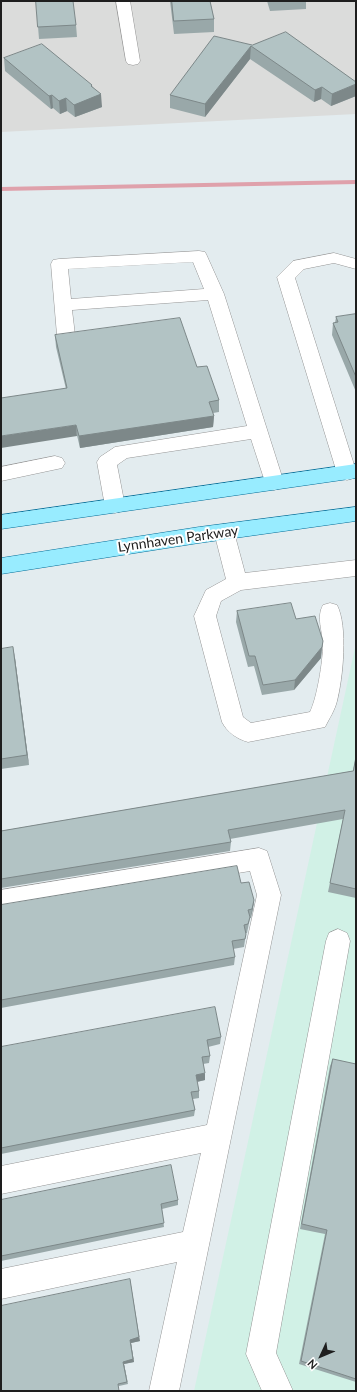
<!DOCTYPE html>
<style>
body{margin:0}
#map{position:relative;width:357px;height:1392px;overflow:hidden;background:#e3ecef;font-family:Lato,sans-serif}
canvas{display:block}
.frame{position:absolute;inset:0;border:2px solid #1e1e1e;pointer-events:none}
.north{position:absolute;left:301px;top:1336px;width:40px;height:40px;-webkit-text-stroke:3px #fff;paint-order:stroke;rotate:226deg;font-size:11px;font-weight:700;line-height:16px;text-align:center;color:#1e1e1e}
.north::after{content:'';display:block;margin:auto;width:14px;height:18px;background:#1e1e1e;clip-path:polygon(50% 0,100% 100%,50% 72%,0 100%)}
</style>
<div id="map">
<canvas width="357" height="1392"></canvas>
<div class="frame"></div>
<div class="north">N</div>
</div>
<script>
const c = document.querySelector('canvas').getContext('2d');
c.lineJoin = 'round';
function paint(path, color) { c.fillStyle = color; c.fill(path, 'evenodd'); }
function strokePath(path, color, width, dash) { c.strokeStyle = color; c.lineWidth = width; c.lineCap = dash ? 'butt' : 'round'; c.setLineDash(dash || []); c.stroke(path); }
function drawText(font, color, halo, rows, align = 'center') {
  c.font = font + ' Lato,sans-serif'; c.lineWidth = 4; c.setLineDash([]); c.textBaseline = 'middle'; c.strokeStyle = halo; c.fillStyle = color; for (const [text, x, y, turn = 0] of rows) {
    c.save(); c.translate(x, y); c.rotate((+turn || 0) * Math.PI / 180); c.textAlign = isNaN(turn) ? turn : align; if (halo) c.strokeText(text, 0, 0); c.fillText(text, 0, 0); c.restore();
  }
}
paint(new Path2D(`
 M1,1H356V114L1,132Z`), '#dbdcdb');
paint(new Path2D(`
 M356,643V1391H194Z`), '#d1f1e6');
paint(new Path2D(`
 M356,180V184L1,191V187Z`), '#dfa1ab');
const minor = new Path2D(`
 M116,1H130L140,61L138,64L133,65L128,64L126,61Z
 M199,251L205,252L207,256L224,294L284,483L281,488L274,490L267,488L251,439L127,458L117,465L125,506L122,511L115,513L108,511L105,506L97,462L100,457L115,447L247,426L208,300L72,310L75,335L72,339L66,341L60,339L57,335L51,264L53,260L59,259ZM193,262L204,289L71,299L68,269Z
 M334,253L356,259V269L334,263L304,269L295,278L356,471L354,478L347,480L340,478L337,473L277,277L293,261Z
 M55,456L62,458L65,463L62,468L1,481V467Z
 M224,524L231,527L234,532L245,573L356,560V576L241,590L221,601L216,616L243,717L251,723L310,712C317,698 323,661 323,645C323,632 316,617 323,605L330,603L337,605C348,626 343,678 337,701C335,710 329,719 325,727L248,742C237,739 227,732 222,722L194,616L206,590L226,579L214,532L217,527Z
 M259,848L267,851L281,895L179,1391H149L177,1262L1,1299V1269L183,1232L201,1153L1,1194V1166L207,1125L257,895L250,871L1,912V890Z
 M338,929L347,933L350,941L276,1353L293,1391H262L246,1354L326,941L329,933Z`);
const major = new Path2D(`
 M356,464V478L1,529V515Z
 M356,507V521L199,543L1,574V558L199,527Z`);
strokePath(minor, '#959595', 1);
strokePath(major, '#006c97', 1);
paint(minor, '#fff');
paint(major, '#98ecff');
paint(new Path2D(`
 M36,1L76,25L77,37L39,39Z
 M170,1H210L214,19V32L174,34Z
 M267,1H306V9L270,11Z
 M252,45L356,96L331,106L321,99L314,102L250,59L205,117L170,108V95Z
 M4,58L93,87L102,107L75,117L67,111L60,114L53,108L51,109L5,71Z
 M356,314V392L332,335L333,323H335L336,317Z
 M55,335L197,367L219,400V412L213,413L214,416L213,427L80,448L56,347Z
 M237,611L296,619L322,647L321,658L294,690L262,695L254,666L248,667L236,622Z
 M1,649L15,658L29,765L1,769Z
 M356,756V898L328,892L343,819L230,839L231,842L230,851L1,888V831L353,771Z
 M241,883L254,900L253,908L251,918H250L247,933H246L244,947L233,949L235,957L234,965L1,1008V905Z
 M221,1037L220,1044L208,1047L210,1056L209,1063L203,1064L205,1080L197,1082L199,1091V1098L193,1099L195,1110L194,1116L1,1154V1047Z
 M333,1059L356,1065V1382L299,1364L325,1234L300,1229L330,1066Z
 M1,1200H178V1205L162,1209L164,1227L1,1261Z
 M1,1306L140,1341L131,1343L134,1362L124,1364L128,1384L119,1386Z`), '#99a8a9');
paint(new Path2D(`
 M251,46L250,59L205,117V104Z
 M356,84V96L331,106L332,94Z
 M92,85L93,97L101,94L102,107L75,117L74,105L91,86Z
 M322,87L321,99L314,102L315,90Z
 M52,95L53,108L51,109L49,96Z
 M66,98L67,111L60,114L59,101Z
 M214,416L213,427L80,448L79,436Z
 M76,425L77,436L1,448V436Z
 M13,647L15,658L29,765L27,755Z
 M322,647L321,658L294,690L295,680Z
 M254,900L253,908L251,918L252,909Z
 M205,1073V1080L196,1082V1075Z
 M130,1279L140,1341L131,1343L134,1362L124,1364L128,1384L123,1362L130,1340Z`), '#7d8889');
const building = new Path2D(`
 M36,1H73L76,25L38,27Z
 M172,1H210L214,19L174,21Z
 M286,32L356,82V84L332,94L322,87L315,90L251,46L205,104L170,95L214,36L252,45Z
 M42,44L92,85L91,86L101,94L74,105L66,98L59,101L52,95L49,96L4,58Z
 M356,314V377L333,323L338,322L336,317Z
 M180,318L197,367L207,366L219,400L209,402L214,416L79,436L76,425L1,436V398L67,388L55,335Z
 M291,603L296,619L315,616L323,641L322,647L295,680L263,685L255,656H249L237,611Z
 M13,647L27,755L1,759V649Z
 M356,757V889L330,883L345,810L228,830L231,842L1,879V831L353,771Z
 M237,866L241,883L249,882L254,900L252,909L248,910L250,917L248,924L244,925L246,934L245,939L232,941L235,957L1,1000V905Z
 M215,1007L221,1037L207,1040L210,1056L202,1057L205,1073L196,1075L199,1091L191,1092L195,1110L1,1148V1047Z
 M333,1059L356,1064V1379L301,1361L327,1230L302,1224Z
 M171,1165L178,1200L161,1204L164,1223L1,1256V1200Z
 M130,1279L139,1337L130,1340L133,1359L123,1362L127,1382L118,1384L119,1391H1V1306Z`);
paint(building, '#b2c3c4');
strokePath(building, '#7d8889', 1);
drawText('14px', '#1e1e1e', '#fff', [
 ["Lynnhaven Parkway",178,539,-8]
]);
</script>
